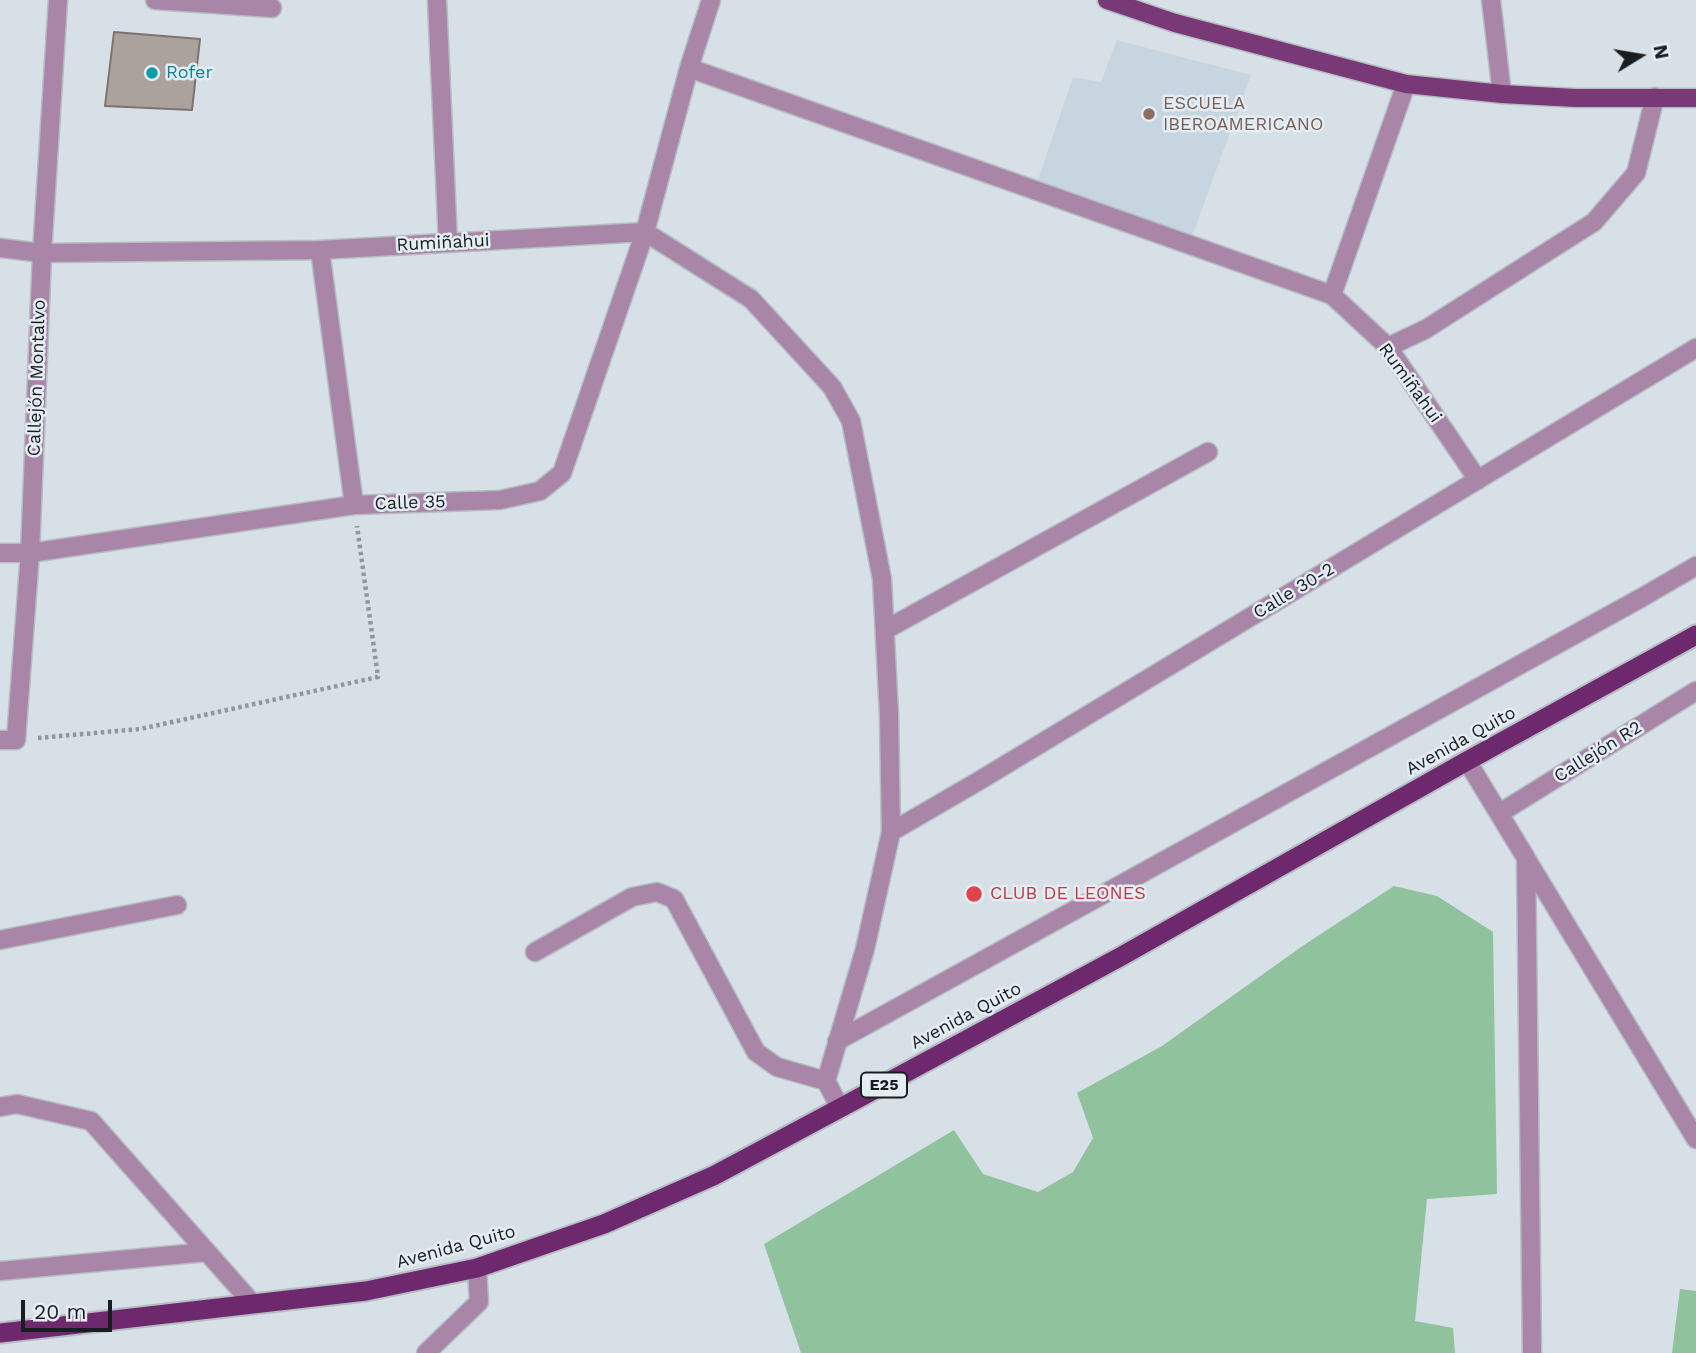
<!DOCTYPE html>
<meta charset="utf-8">
<style>
body{margin:0}
#map{position:relative;width:1696px;height:1353px;overflow:hidden;background:#d7e0e7;font-family:"Work Sans",sans-serif}
canvas{display:block}
.north{position:absolute;left:1605px;top:21px;width:70px;height:70px;-webkit-text-stroke:5px #e4edf4;paint-order:stroke;rotate:79deg;font-size:19px;font-weight:700;line-height:28px;text-align:center;color:#1a1d20}
.north::after{content:'';display:block;margin:auto;width:24px;height:32px;background:#1a1d20;clip-path:polygon(50% 0,100% 100%,50% 72%,0 100%)}
.scale{position:absolute;left:21px;top:1300px;width:91px;height:32px;box-sizing:border-box;border:4px solid #1a1d20;border-top:0;padding-left:9px;font-size:21px;line-height:24px;white-space:nowrap;color:#1a1d20;-webkit-text-stroke:5px #e4edf4;paint-order:stroke}
</style>
<div id="map">
<canvas width="1696" height="1353"></canvas>
<div class="north">N</div>
<div class="scale">20 m</div>
</div>
<script>
const c = document.querySelector('canvas').getContext('2d');
c.lineJoin = 'round';
function paint(path, color) { c.fillStyle = color; c.fill(path, 'evenodd'); }
function strokePath(path, color, width, dash) { c.strokeStyle = color; c.lineWidth = width; c.lineCap = dash ? 'butt' : 'round'; c.setLineDash(dash || []); c.stroke(path); }
function drawText(font, color, halo, rows, align = 'center') {
  c.font = font + ' "Work Sans",sans-serif'; c.lineWidth = 5; c.setLineDash([]); c.textBaseline = 'middle'; c.strokeStyle = halo; c.fillStyle = color; for (const [text, x, y, turn = 0] of rows) {
    c.save(); c.translate(x, y); c.rotate((+turn || 0) * Math.PI / 180); c.textAlign = isNaN(turn) ? turn : align; if (halo) c.strokeText(text, 0, 0); c.fillText(text, 0, 0); c.restore();
  }
}
paint(new Path2D(`
 M1117,40L1251,75L1191,239L1037,182L1073,77L1101,82Z`), '#c6d5e0');
paint(new Path2D(`
 M1394,886L1437,896L1493,932L1497,1194L1427,1199L1415,1321L1453,1328L1455,1353H801L764,1244L954,1130L983,1174L1038,1192L1073,1172L1093,1138L1077,1093L1162,1046L1304,945Z
 M1680,1289L1696,1291V1353H1672Z`), '#8fc29d');
const building = new Path2D(`
 M114,32L200,39L192,110L105,106Z`);
paint(building, '#aba29d');
strokePath(building, '#7c736e', 2);
const service = new Path2D(`
 M1388,347L1426,329L1594,222L1636,173L1655,97
 M0,940L177,905`);
const minor = new Path2D(`
 M155,0L272,8
 M437,0L448,243
 M1491,0L1502,94
 M689,68L1332,295L1406,84
 M0,248L42,253L320,250L645,232L689,68L711,0
 M320,250L354,505
 M1332,295L1388,347L1478,480
 M0,553H30L354,505L500,500L540,491L562,473L645,232L751,299L832,387L851,421L882,579L889,715L891,832L865,949L826,1081L840,1108
 M885,630L1208,452
 M0,740H16L30,553L42,253L58,0
 M1467,761L1526,858L1532,1353
 M1500,813L1696,691
 M891,832L977,782L1696,348
 M1527,860L1696,1139
 M535,952L632,897L657,892L674,899L756,1052L777,1067L826,1081
 M837,1041L1641,598L1696,566
 M0,1107L17,1104L91,1121L253,1304
 M0,1271L207,1252
 M426,1353L479,1302L477,1268`);
const primary = new Path2D(`
 M1107,0L1175,23L1406,84L1502,94L1575,98H1696`);
const trunk = new Path2D(`
 M0,1333L366,1291L477,1268L604,1224L713,1176L840,1108L1120,957L1467,761L1696,635`);
strokePath(service, '#b5bdc3', 21);
strokePath(minor, '#b5bdc3', 21);
strokePath(primary, '#b5bdc3', 21);
strokePath(trunk, '#b5bdc3', 23);
strokePath(new Path2D(`
 M38,738L140,729L378,677L357,526`), '#90979d', 4.5, [3.5, 3.5]);
strokePath(service, '#a985a7', 18);
strokePath(minor, '#a985a7', 18);
strokePath(primary, '#783976', 18);
strokePath(trunk, '#6e286d', 19);
for (const [x, y, r, color] of [
 [152,73,7,"#0f9aa8"],
 [1149,114,7,"#8d6e63"],
 [974,894,9,"#e0444e"]
]) { const dot = new Path2D(); dot.arc(x, y, r, 0, 2 * Math.PI); c.fillStyle = color; c.fill(dot); strokePath(dot, '#e4edf4', 2.5); }
for (const [x, y, w] of [
 [884,1085,46]
]) { const box = new Path2D(); box.roundRect(x - w / 2, y - 12.5, w, 25, 5); c.fillStyle = '#e4edf4'; c.fill(box); strokePath(box, '#1a1d20', 2); }
drawText('bold 16px', '#1a1d20', null, [
 ["E25",884,1085]
]);
drawText('18px', '#0d838f', '#e4edf4', [
 ["Rofer",166,73]
], 'left');
drawText('18px', '#785e54', '#e4edf4', [
 ["ESCUELA",1163,104],
 ["IBEROAMERICANO",1163,125]
], 'left');
drawText('18px', '#1a1d20', '#e4edf4', [
 ["Rumiñahui",443,243,-3],
 ["Callejón Montalvo",37,378,-88],
 ["Rumiñahui",1410,383,54],
 ["Calle 35",410,503,-2],
 ["Calle 30-2",1294,591,-31],
 ["Avenida Quito",1461,741,-29],
 ["Callejón R2",1598,752,-32],
 ["Avenida Quito",966,1016,-28],
 ["Avenida Quito",456,1247,-15]
]);
drawText('18px', '#be3a42', '#e4edf4', [
 ["CLUB DE LEONES",990,894]
], 'left');
</script>
